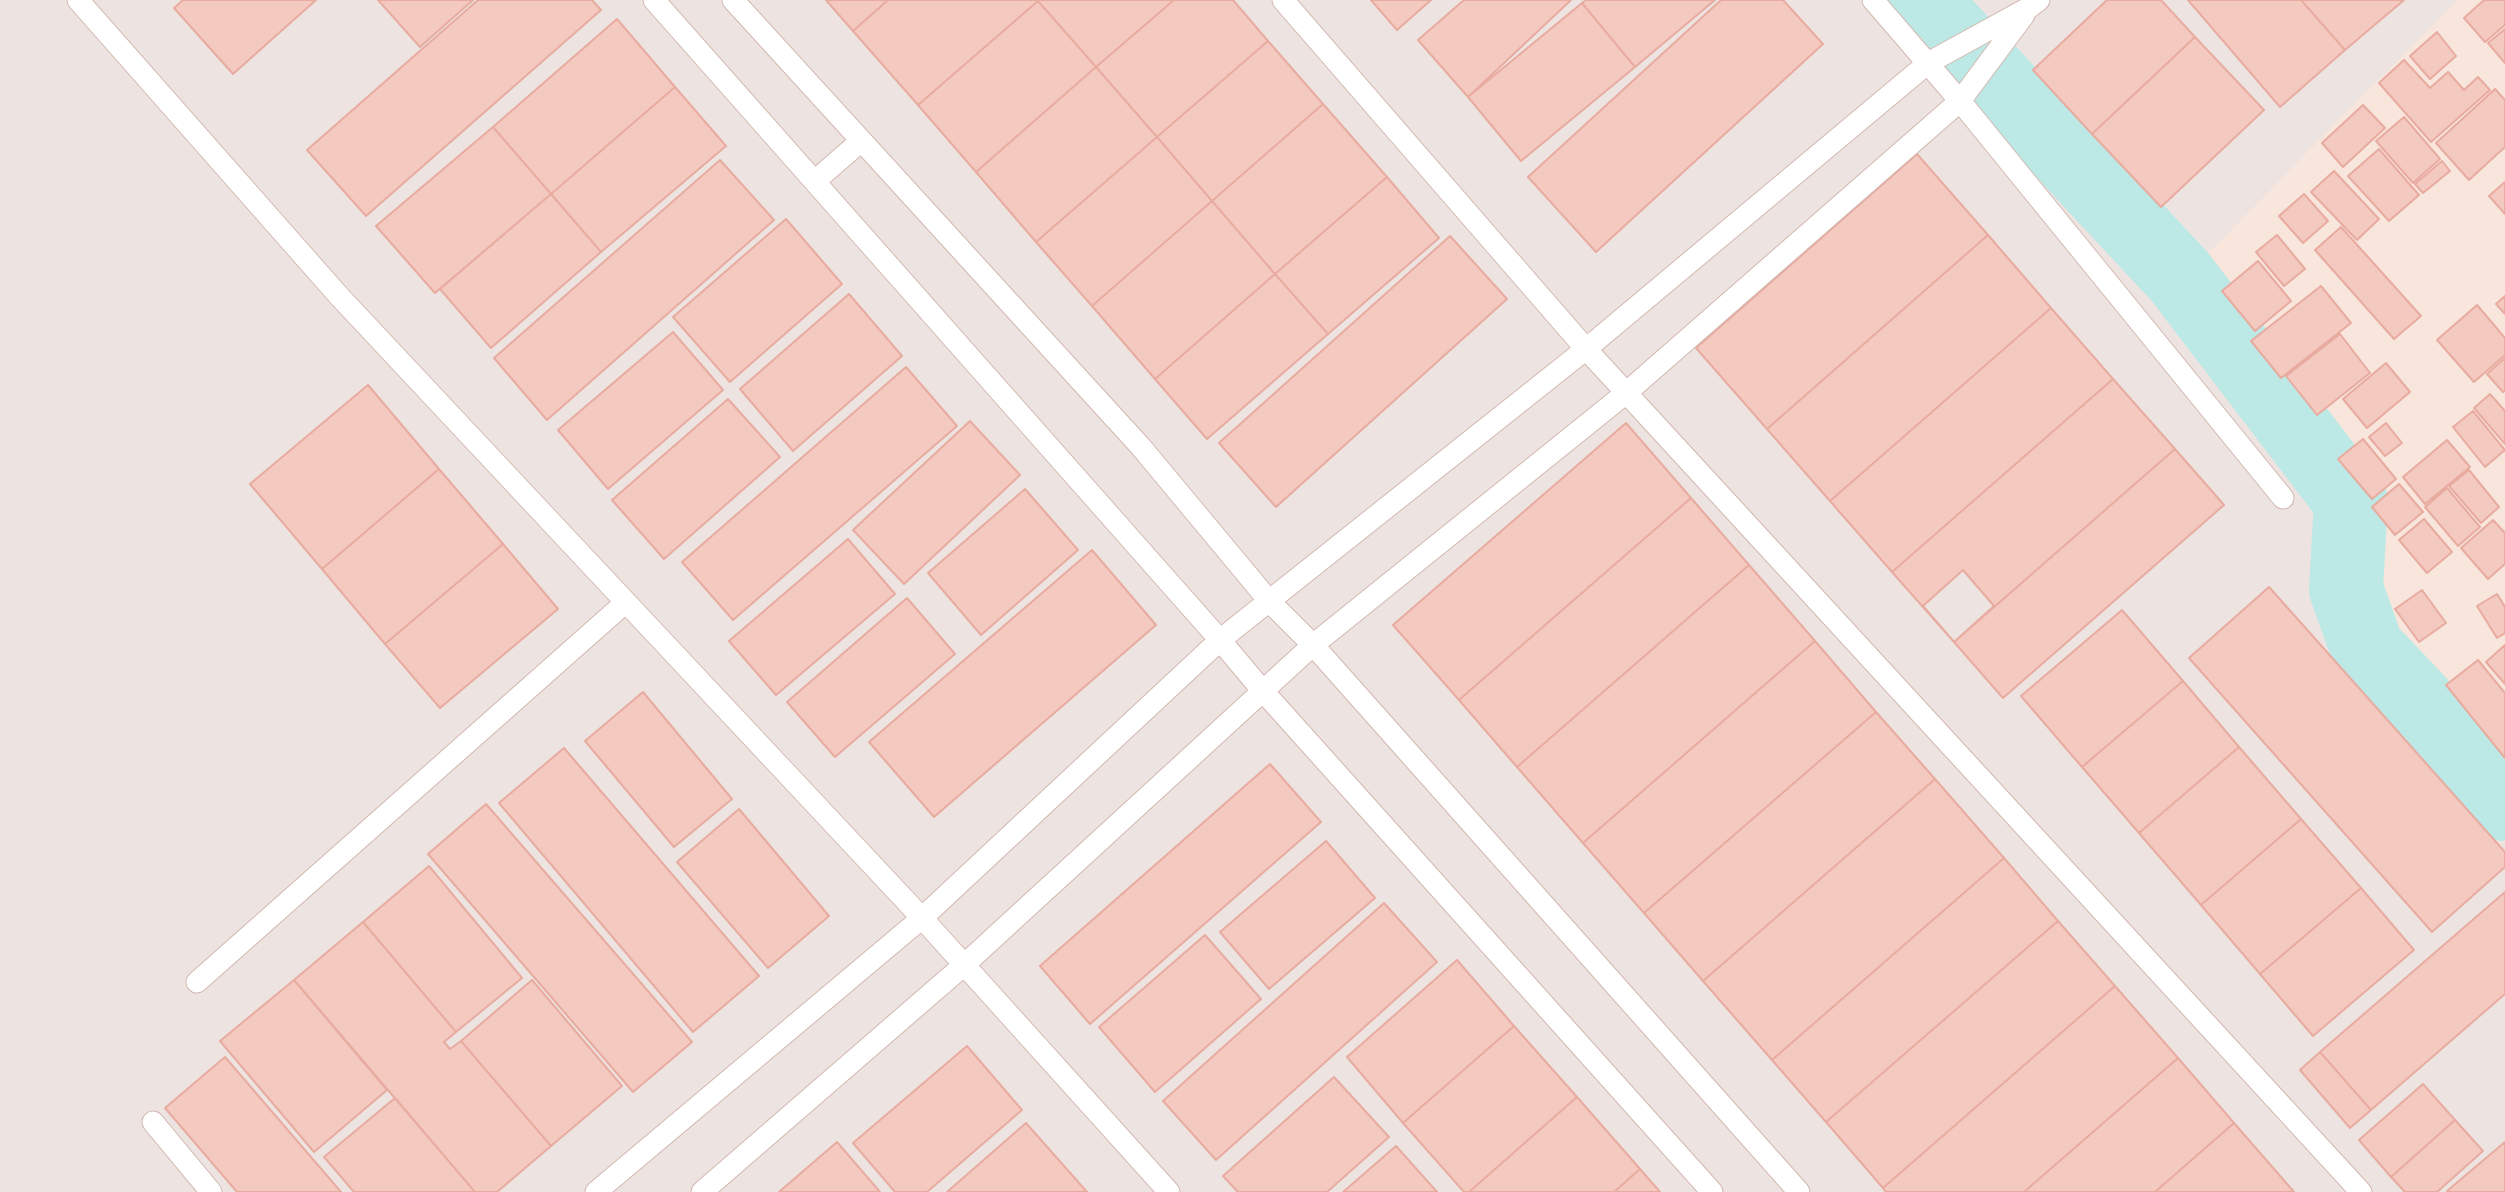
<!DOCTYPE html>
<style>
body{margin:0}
canvas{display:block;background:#fdf2ea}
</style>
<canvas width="2505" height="1192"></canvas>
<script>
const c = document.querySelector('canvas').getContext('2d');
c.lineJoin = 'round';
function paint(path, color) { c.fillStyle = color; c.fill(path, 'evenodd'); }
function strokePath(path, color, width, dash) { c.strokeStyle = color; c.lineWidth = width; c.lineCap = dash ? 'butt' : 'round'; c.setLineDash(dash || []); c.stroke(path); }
paint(new Path2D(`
 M2458,0H2505V841L2344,632L2363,494L2189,271Z`), '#f8e5db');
paint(new Path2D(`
 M0,0H2458L2190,271L2363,494L2344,632L2505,841V1192H0Z`), '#ede3e0');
strokePath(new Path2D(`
 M1922,0L2180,277L2351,501L2346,589L2367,648L2420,704L2505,804`), '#bce9e5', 74);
const building = new Path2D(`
 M183,0H316L233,74L174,8Z
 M378,0H473L420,47Z
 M478,0H592L601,10L366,216L307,150Z
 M826,0H888L853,31Z
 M888,0H1037L1038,1L918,105L853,31Z
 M1040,0H1174L1096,67L1038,1Z
 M1174,0H1233L1268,41L1157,137L1096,67Z
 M1371,0H1431L1397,30Z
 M1464,0H1571L1468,97L1418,40Z
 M1586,0H1715L1635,67L1582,3Z
 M1721,0H1783L1823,44L1596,252L1528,177Z
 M2107,0H2161L2195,37L2092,134L2033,70Z
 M2188,0H2301L2345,50L2280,107Z
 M2301,0H2404L2345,50Z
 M2484,0H2505V25L2485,42L2464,18Z
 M1038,1L1096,67L976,172L918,105Z
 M1582,3L1635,67L1521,161L1468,97Z
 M617,19L675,87L551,194L493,127Z
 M2505,29V63L2488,43Z
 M2437,32L2456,56L2430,79L2410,56Z
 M2195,37L2264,110L2161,207L2092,134Z
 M1268,41L1323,104L1212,201L1157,137Z
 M2404,60L2430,88L2448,72L2464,90L2478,77L2490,90L2431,142L2379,83Z
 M1096,67L1157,137L1036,242L976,172Z
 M675,87L726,146L601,252L551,194Z
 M2495,89L2505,100V147L2469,180L2436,143Z
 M1323,104L1387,177L1275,274L1212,201Z
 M2363,105L2385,128L2343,167L2322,143Z
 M2404,117L2440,159L2413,183L2376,141Z
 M493,127L551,194L435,293L376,226Z
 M1157,137L1212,201L1092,306L1036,242Z
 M2379,149L2419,195L2389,221L2348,176Z
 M1917,154L1988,235L1767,429L1696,348Z
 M720,160L774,220L547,420L494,358Z
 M2442,161L2450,171L2423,193L2415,184Z
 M2334,171L2379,219L2357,240L2311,192Z
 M1387,177L1439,238L1328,334L1275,274Z
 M2505,182V214L2489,196Z
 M551,194L601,252L491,348L440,289Z
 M2304,194L2328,221L2303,243L2279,216Z
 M1212,201L1275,274L1155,379L1092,306Z
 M786,219L842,284L730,382L673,317Z
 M2341,227L2421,316L2394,339L2315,250Z
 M1988,235L2051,308L1830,501L1767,429Z
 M2277,235L2305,269L2284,286L2256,252Z
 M1450,236L1507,299L1276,507L1219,443Z
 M2258,261L2291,301L2255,331L2222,291Z
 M1275,274L1328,334L1207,439L1155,379Z
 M2321,286L2351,323L2281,378L2251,341Z
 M849,294L902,356L793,451L740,389Z
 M2505,296V314L2496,304Z
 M2477,305L2505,338V355L2474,382L2437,340Z
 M2051,308L2113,379L1892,572L1830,501Z
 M673,332L723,390L608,489L558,430Z
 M2340,334L2370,373L2317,415L2286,376Z
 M2505,358V391L2503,392L2487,374Z
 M2386,363L2410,392L2367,428L2343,399Z
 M906,367L957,426L733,620L682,562Z
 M2113,379L2175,449L1954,642L1892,572Z
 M368,385L439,469L322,569L250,484Z
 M2490,394L2505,411V444L2474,408Z
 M728,399L780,457L664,559L612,500Z
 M2473,411L2505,450L2485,467L2453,427Z
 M970,421L1020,475L904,584L853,530Z
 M1626,423L1691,498L1459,700L1393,625Z
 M2386,423L2402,443L2385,456L2369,437Z
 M2363,439L2396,479L2372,499L2338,459Z
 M2447,440L2470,467L2425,504L2403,477Z
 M2175,449L2224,505L2003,698L1954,642Z
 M439,469L503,544L385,644L322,569Z
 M2469,470L2499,507L2481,523L2449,486Z
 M2399,484L2423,512L2395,535L2372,507Z
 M2447,488L2480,527L2458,546L2425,507Z
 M1025,489L1078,550L981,635L928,573Z
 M1691,498L1749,565L1517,767L1459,700Z
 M2424,519L2452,552L2427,573L2399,540Z
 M2493,520L2505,533V564L2488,579L2461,548Z
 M848,539L895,594L776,695L729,641Z
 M503,544L558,609L440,708L385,644Z
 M1092,550L1156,625L934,817L869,742Z
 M1749,565L1815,641L1583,843L1517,767Z
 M1963,570L1994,606L1954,642L1923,606Z
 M2269,587L2505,852V867L2432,932L2189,658Z
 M2422,590L2446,623L2419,642L2395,609Z
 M2497,594L2505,607V633L2497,638L2477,606Z
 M907,598L955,654L835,757L787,702Z
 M2122,610L2183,681L2082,767L2021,696Z
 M1815,641L1876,712L1644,913L1583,843Z
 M2505,645V684L2486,662Z
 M2478,660L2505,693V758L2446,685Z
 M2183,681L2239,747L2139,833L2082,767Z
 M643,692L732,799L674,847L585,741Z
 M1876,712L1935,779L1703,981L1644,913Z
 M2239,747L2301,819L2201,905L2139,833Z
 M564,748L759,976L693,1032L499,803Z
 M1270,764L1321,822L1090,1024L1040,966Z
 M1935,779L2004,858L1772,1060L1703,981Z
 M486,804L692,1042L633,1092L428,854Z
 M739,809L829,916L768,968L677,862Z
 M2301,819L2361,888L2260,974L2201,905Z
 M1326,841L1375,898L1269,989L1220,932Z
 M2004,858L2058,921L1826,1122L1772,1060Z
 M429,866L522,978L456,1032L363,922Z
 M2361,888L2414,950L2313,1036L2260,974Z
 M2505,892V994L2371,1110L2320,1052Z
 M1384,903L1437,962L1216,1160L1163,1101Z
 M2058,921L2115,986L1883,1188L1826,1122Z
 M363,922L456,1032L444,1042L450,1049L461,1041L551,1146L497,1192H475L294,980Z
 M1205,935L1261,999L1155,1092L1099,1027Z
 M1457,960L1514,1026L1403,1123L1347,1057Z
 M294,980L387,1090L314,1152L220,1041Z
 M532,980L622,1086L551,1146L461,1041Z
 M2115,986L2178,1058L2024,1192H1886L1883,1188Z
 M1514,1026L1577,1097L1469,1192H1464L1403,1123Z
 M967,1046L1022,1110L927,1192H895L853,1143Z
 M2320,1052L2371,1110L2350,1128L2300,1070Z
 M225,1057L341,1192H237L165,1108Z
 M2178,1058L2234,1123L2155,1192H2024Z
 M1334,1077L1389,1137L1327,1192H1238L1223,1176Z
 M2423,1084L2455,1120L2391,1177L2359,1140Z
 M1577,1097L1640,1169L1614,1192H1469Z
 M395,1098L475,1192H354L324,1157Z
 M2455,1120L2483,1151L2437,1192H2405L2391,1177Z
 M1026,1123L1087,1192H947Z
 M2234,1123L2294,1192H2155Z
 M837,1142L880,1192H779Z
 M2505,1142V1192H2448L2447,1191Z
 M1396,1146L1437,1192H1343Z
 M1640,1169L1660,1192H1614Z`);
paint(building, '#f4c9c0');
strokePath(building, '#e8aba0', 2);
const lane = new Path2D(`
 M78,0L339,296L922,918L1169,1192
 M654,0L1220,640L1262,690L1712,1192
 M733,0L1141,447L1270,602L1313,645L1799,1192
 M1283,0L1586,349L2361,1192
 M1873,0L1960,101L2283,498
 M815,181L861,141
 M197,982L626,602
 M153,1122L211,1192
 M596,1192L922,918L1220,640L1586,349L1928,63L2030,7L2039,0
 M702,1192L964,965L1313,645L1626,393L1960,101L2024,15`);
strokePath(lane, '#d3b8b1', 23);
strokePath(lane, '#fff', 21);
</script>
